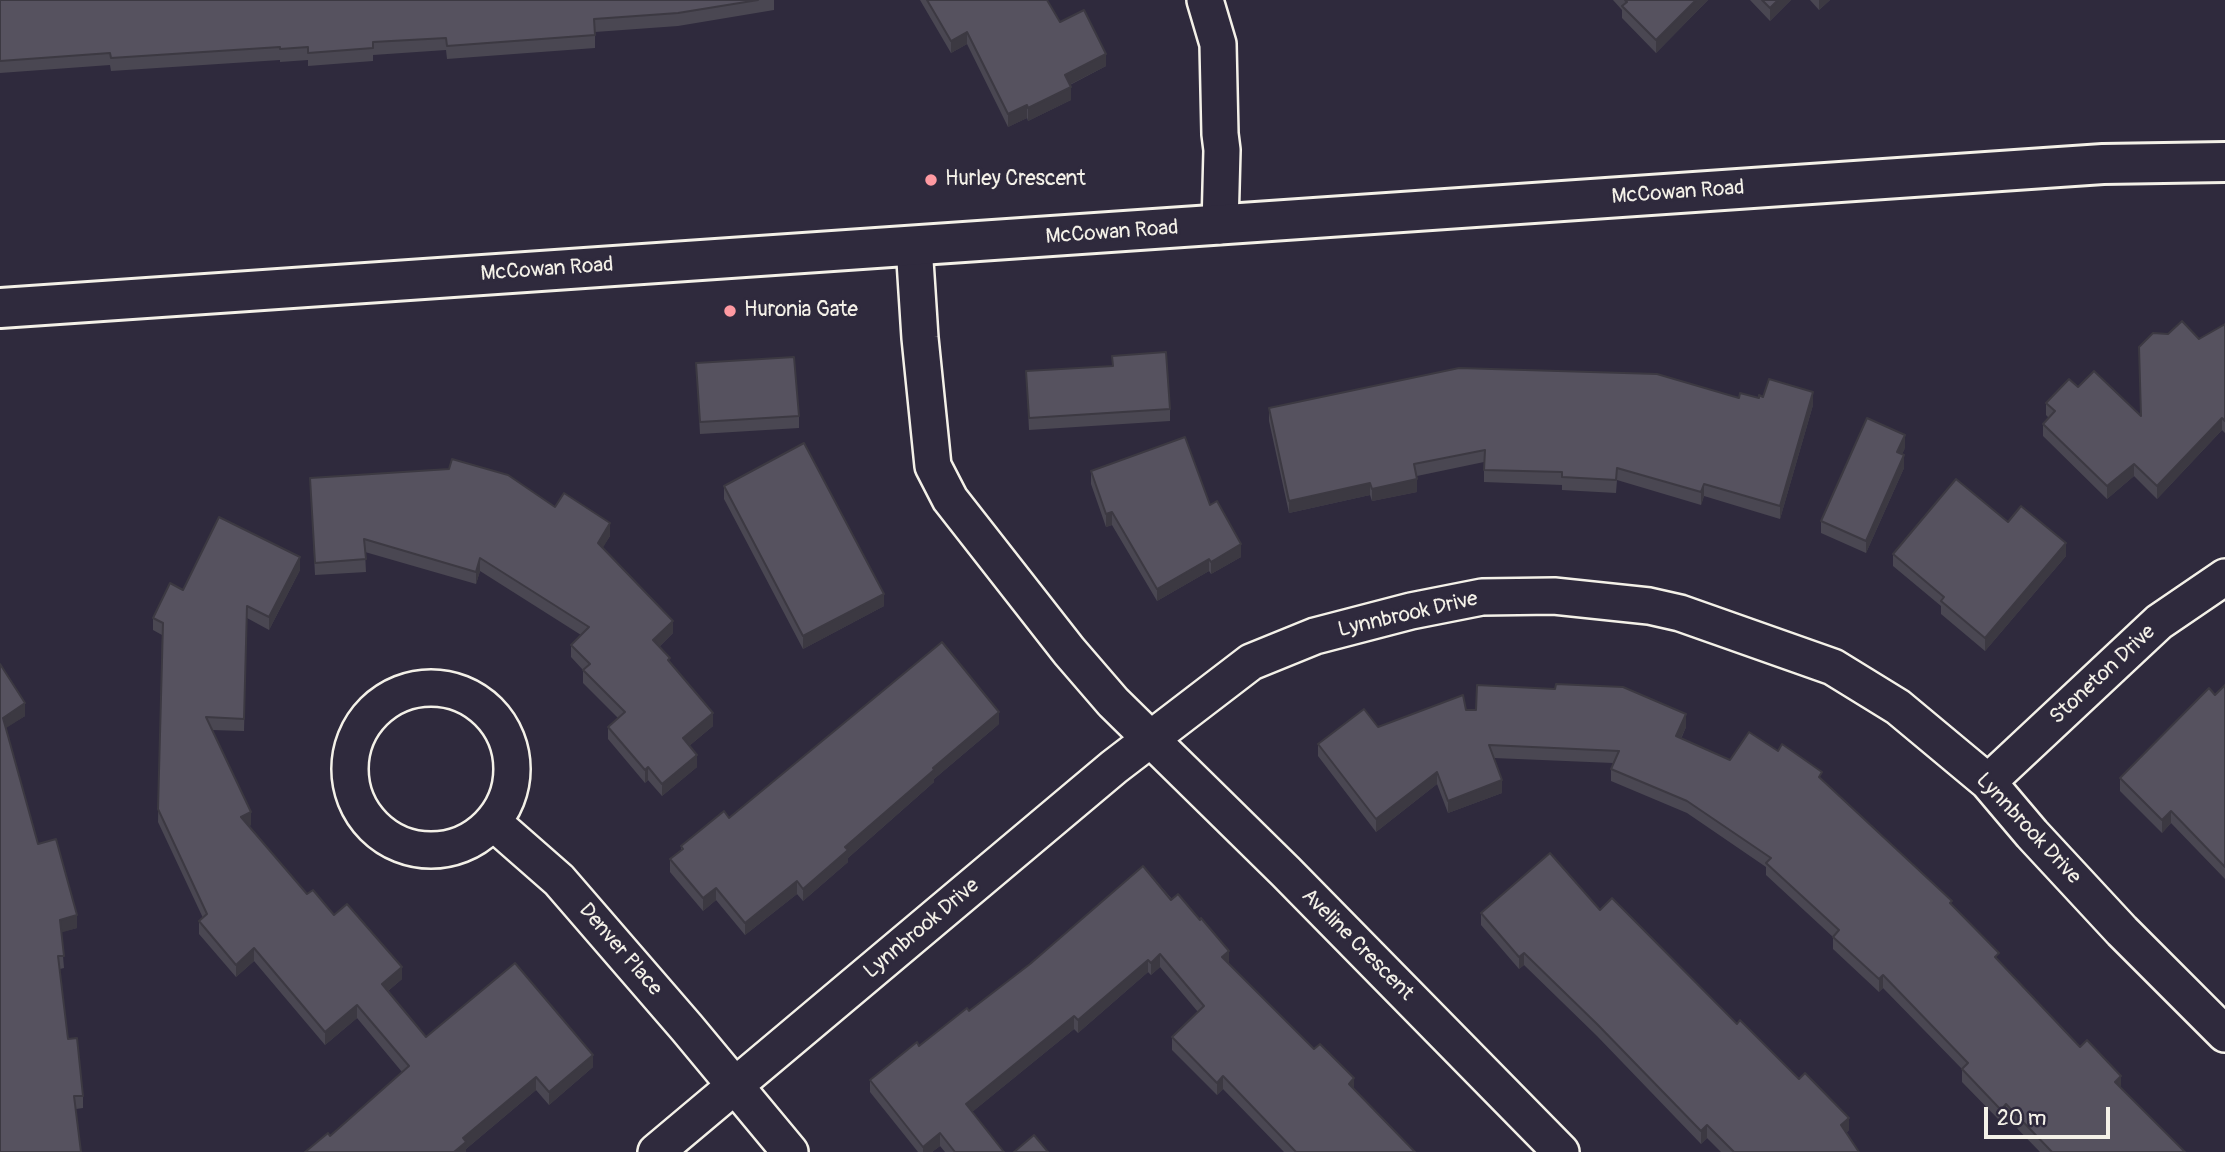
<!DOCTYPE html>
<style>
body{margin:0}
#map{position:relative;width:2225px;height:1152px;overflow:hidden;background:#2f2a3d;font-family:Pangolin,sans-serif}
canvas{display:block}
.scale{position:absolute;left:1984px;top:1107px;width:126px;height:32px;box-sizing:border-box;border:4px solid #f4f1e8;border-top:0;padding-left:9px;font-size:21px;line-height:24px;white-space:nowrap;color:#f4f1e8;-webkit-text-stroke:5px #2f2a3d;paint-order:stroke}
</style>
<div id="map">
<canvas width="2225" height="1152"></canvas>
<div class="scale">20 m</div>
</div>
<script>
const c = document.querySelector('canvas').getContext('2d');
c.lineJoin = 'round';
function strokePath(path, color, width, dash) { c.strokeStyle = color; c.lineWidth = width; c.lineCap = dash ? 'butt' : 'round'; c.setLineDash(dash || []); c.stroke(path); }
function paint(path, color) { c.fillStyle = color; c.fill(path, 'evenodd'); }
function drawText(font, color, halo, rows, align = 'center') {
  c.font = font + ' Pangolin,sans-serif'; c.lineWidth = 6; c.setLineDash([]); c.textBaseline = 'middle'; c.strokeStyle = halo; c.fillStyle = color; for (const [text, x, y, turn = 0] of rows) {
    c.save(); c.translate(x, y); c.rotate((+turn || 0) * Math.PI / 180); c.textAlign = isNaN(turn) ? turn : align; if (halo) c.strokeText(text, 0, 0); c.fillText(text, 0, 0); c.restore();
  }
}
const minor = new Path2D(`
 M1205,0L1218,44L1220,134L1222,150L1220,226
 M914,245L920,338L933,466L950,499L1069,651L1113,702L1286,872L1561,1152
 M350 769a81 81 0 1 1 162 0a81 81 0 1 1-162 0Z
 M1988,782L2159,622L2225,577
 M494,823L559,880L687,1028L790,1152
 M656,1152L1114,767L1251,662L1315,636L1411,611L1482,597L1554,596L1649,606L1680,613L1833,667L1898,707L1988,782L2032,834L2122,931L2225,1034`);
const secondary = new Path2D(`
 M0,308C701,259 1402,213 2103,164L2225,162`);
strokePath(minor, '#f4f1e8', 40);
strokePath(secondary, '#f4f1e8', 44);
strokePath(minor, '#2f2a3d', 35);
strokePath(secondary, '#2f2a3d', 38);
paint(new Path2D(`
 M0,0H774V10L678,26L595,32V48L447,59L446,50L373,55V61L308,66V60L280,62V60L111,71L110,65L0,73Z
 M920,0H1047L1060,22L1106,66L1070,85L1071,100L1028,121L1027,118L1008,127L967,44L951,53Z
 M1613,0H1708L1656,53L1622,18V10Z
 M1750,0H1791L1770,21Z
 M1810,0H1830L1819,10Z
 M2225,324V433L2222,430L2157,499L2134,476L2107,499L2043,436V424L2049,418L2046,415V403L2078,387L2141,416L2199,339Z
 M1112,356L1170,409V421L1029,430L1026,371L1112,366Z
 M696,363L799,416V428L700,434Z
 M1763,397L1813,405L1780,519L1704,496L1701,505L1617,480L1616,493L1562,490V485L1484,482V462L1417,476V492L1372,501L1370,495L1289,513L1269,421V408L1759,398Z
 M1905,448L1902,454L1904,468L1866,553L1821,533V521Z
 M1091,471L1210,505L1241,557L1211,574L1209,571L1157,601L1112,525L1106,527L1091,484Z
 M310,478L555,507L610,536L602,548L673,633L659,647L713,726L689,746L697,767L662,796L648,780L645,783L608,739V727L618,718L583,683V670L571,657V645L581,635L480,571L476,584L365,552L366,572L315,575Z
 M724,486L884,606L803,649L724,499Z
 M2008,522L2066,556L1985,651L1941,614V606L1893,566V554Z
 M300,570L269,630L247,618L244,731L212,730L251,825L249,826L307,894L334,915L402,979L388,991L426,1037L593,1067L549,1105L536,1090L466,1149V1152L330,1136L402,1072L357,1018L325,1045L254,961L236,977L199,934V921L203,918L158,822L162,635L153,630V618L183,590Z
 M0,664L25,716L5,728L38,844L77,928L61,932L64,968L60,969L68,1039L83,1096V1108L76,1109L0,1152Z
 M2225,685V879L2171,823L2162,833L2120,791V778Z
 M1466,710L1686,727L1681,739L1730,760L1822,780L1952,905L1999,961L2080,1047L2185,1152H2040L2006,1117L2001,1122L1962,1082V1069L1883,988L1879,992L1833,949V937L1766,875V867L1687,813L1611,781V769L1613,763L1494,758L1502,793L1448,813L1437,784L1376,832L1318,756V744L1378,727Z
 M999,724L934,779V782L848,858V862L803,901L797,894L745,935L716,900L703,911L670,872V859L681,851V846L729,818Z
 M1143,866L1229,964L1415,1152H1284L1223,1089L1217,1095L1172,1050V1037L1198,1012L1160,967L1151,975L1148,972L1078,1033L1074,1029L972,1112L1004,1152H945L940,1146L932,1152H918L870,1092V1080L969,1011L1030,964Z
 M1600,910L1737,1024L1849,1130L1846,1133L1859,1152H1721L1707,1138L1701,1144L1597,1036L1524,965L1519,969L1481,925V913Z`), '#4a4752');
paint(new Path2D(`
 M1696,0H1708L1656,53V40Z
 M1778,0H1791L1770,21V8Z
 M1819,0H1830L1819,10Z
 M967,32V44L951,53V41Z
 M1106,54V66L1065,87V75Z
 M1071,87V100L1028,121V108Z
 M1027,105V118L1008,127V114Z
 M1813,392V405L1780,519V506Z
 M2222,418V430L2157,499V486Z
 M1905,435V448L1897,465V452Z
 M1904,455V468L1866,553V541Z
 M2134,464V476L2107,499V486Z
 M1417,479V492L1372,501V489Z
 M1370,483V495L1289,513V501Z
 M1704,484V496L1701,505V492Z
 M1112,512V525L1106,527V514Z
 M610,523V536L598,556V543Z
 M2066,543V556L1985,651V638Z
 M1241,544V557L1211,574V562Z
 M300,557V570L269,630V617Z
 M480,558V571L476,584V572Z
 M1209,559V571L1157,601V589Z
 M884,594V606L803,649V636Z
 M673,621V633L653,653V640Z
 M25,703V716L3,730V718Z
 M999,712V724L934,779V782L848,858V862L803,901V889L845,847L933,768Z
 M713,713V726L683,751V738Z
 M1686,714V727L1676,749V736Z
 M697,755V767L662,796V784Z
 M648,767V780L645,783V770Z
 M1437,772V784L1376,832V819Z
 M1502,780V793L1448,813V801Z
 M2171,811V823L2162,833V820Z
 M251,812V825L241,830V817Z
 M797,881V894L745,935V923Z
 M716,888V900L703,911V898Z
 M77,915V928L60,933V920Z
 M254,948V961L236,977V965Z
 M1229,951V964L1222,957Z
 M1524,953V965L1519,969V957Z
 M1160,954V967L1151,975V963Z
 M1148,960V972L1078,1033V1020Z
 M402,967V979L382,996V984Z
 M1883,975V988L1879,992V979Z
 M357,1005V1018L325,1045V1032Z
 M1074,1016V1029L966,1117V1104Z
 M593,1055V1067L549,1105V1092Z
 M1223,1076V1089L1217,1095V1083Z
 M2121,1076V1089L2115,1082Z
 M536,1077V1090L466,1149V1152H454L463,1138Z
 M1354,1078V1091L1349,1084Z
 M2006,1104V1117L2001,1122V1110Z
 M1849,1118V1130L1841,1138V1125Z
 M1707,1125V1138L1701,1144V1131Z
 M940,1133V1146L932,1152H923V1147Z`), '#3c3942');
const building = new Path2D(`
 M0,0H758L678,13L594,19L595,35L447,46L446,38L373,42V48L308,53V47L280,49V47L111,58L110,53L0,61Z
 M927,0H1047L1060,22L1084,10L1106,54L1065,75L1071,87L1028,108L1027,105L1008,114L967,32L951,41Z
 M1625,0H1696L1656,40L1622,6L1627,2Z
 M1762,0H1778L1770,8Z
 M2182,321L2199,339L2225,324V421L2222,418L2157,486L2134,464L2107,486L2043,424L2055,411L2046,403L2069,379L2078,387L2094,371L2141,416L2139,347L2153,333L2168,334Z
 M1166,352L1170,409L1029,418L1026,371L1113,366L1112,356Z
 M794,357L799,416L700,422L696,363Z
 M1459,368L1657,374L1739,398L1740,393L1759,398V395L1763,397L1769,379L1813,392L1780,506L1704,484L1701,492L1617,468L1616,480L1562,477V472L1484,470L1485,450L1414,464L1417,479L1372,489L1370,483L1289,501L1269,408Z
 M1867,418L1905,435L1897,452L1904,455L1866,541L1821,521Z
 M1185,437L1210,505L1217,501L1241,544L1211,562L1209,559L1157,589L1112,512L1106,514L1091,471Z
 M804,443L884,594L803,636L724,486Z
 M452,459L508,475L555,507L564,493L610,523L598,543L673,621L653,640L670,658L668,660L713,713L683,738L697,755L662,784L648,767L645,770L608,727L625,712L583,670L590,664L571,645L589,627L480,558L476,572L364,539L366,559L315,563L310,478L449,469Z
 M1956,479L2008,522L2021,506L2066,543L1985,638L1941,601L1944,597L1893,554Z
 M219,517L300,557L269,617L247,606L244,719L206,717L251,812L241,817L307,894L313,890L334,915L347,904L402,967L382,984L426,1037L515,963L593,1055L549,1092L536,1077L463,1138L466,1142L454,1152H305L328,1133L330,1136L409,1066L357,1005L325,1032L254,948L236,965L199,921L207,914L158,809L163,623L153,618L170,583L183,590Z
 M942,642L999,712L933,768L934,770L845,847L848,850L803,889L797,881L745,923L716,888L703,898L670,859L683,849L681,846L724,811L729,818Z
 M0,664L25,703L3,718L38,844L56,839L77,915L60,920L64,956H58L68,1039L77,1038L83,1096H74L81,1152H0Z
 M1556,684L1623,687L1686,714L1676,736L1730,760L1749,732L1778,751L1782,744L1822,772L1819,777L1952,901L1950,903L1999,953L1995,957L2080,1047L2087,1040L2121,1076L2115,1082L2185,1152H2052L2006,1104L2001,1110L1962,1069L1968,1063L1883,975L1879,979L1833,937L1839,930L1766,863L1771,858L1687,801L1611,769L1619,751L1489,745L1502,780L1448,801L1437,772L1376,819L1318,744L1364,709L1378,727L1463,695L1466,710H1476L1477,685L1555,689Z
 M2225,685V867L2171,811L2162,820L2120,778L2209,688L2215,695Z
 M1550,853L1600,910L1612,898L1737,1024L1740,1020L1799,1079L1805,1073L1849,1118L1841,1125L1859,1152H1734L1707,1125L1701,1131L1597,1024L1524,953L1519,957L1481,913Z
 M1143,866L1171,900L1178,894L1200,920L1201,918L1229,951L1222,957L1314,1049L1320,1044L1354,1078L1349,1084L1415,1152H1296L1223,1076L1217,1083L1172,1037L1204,1006L1160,954L1151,963L1148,960L1078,1020L1074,1016L966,1104L1004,1152H955L940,1133L923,1147L870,1080L917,1042L919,1046L967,1008L969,1011L1030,964Z
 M1034,1135L1048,1152H1014Z`);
paint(building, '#56525f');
strokePath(building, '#3c3942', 2);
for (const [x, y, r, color] of [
 [931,180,7,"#ff9aa2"],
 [730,311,7,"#ff9aa2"]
]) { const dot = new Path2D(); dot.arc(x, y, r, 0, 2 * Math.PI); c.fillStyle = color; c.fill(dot); strokePath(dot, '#2f2a3d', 2.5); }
drawText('21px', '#f4f1e8', '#2f2a3d', [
 ["Hurley Crescent",945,180],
 ["Huronia Gate",744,311]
], 'left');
drawText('21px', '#f4f1e8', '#2f2a3d', [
 ["McCowan Road",1678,193,-4],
 ["McCowan Road",1112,233,-4],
 ["McCowan Road",547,270,-4],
 ["Lynnbrook Drive",1408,615,-13],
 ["Stoneton Drive",2103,675,-43],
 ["Lynnbrook Drive",2028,829,47],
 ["Lynnbrook Drive",922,929,-40],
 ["Aveline Crescent",1357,945,45],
 ["Denver Place",620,950,49]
]);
</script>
